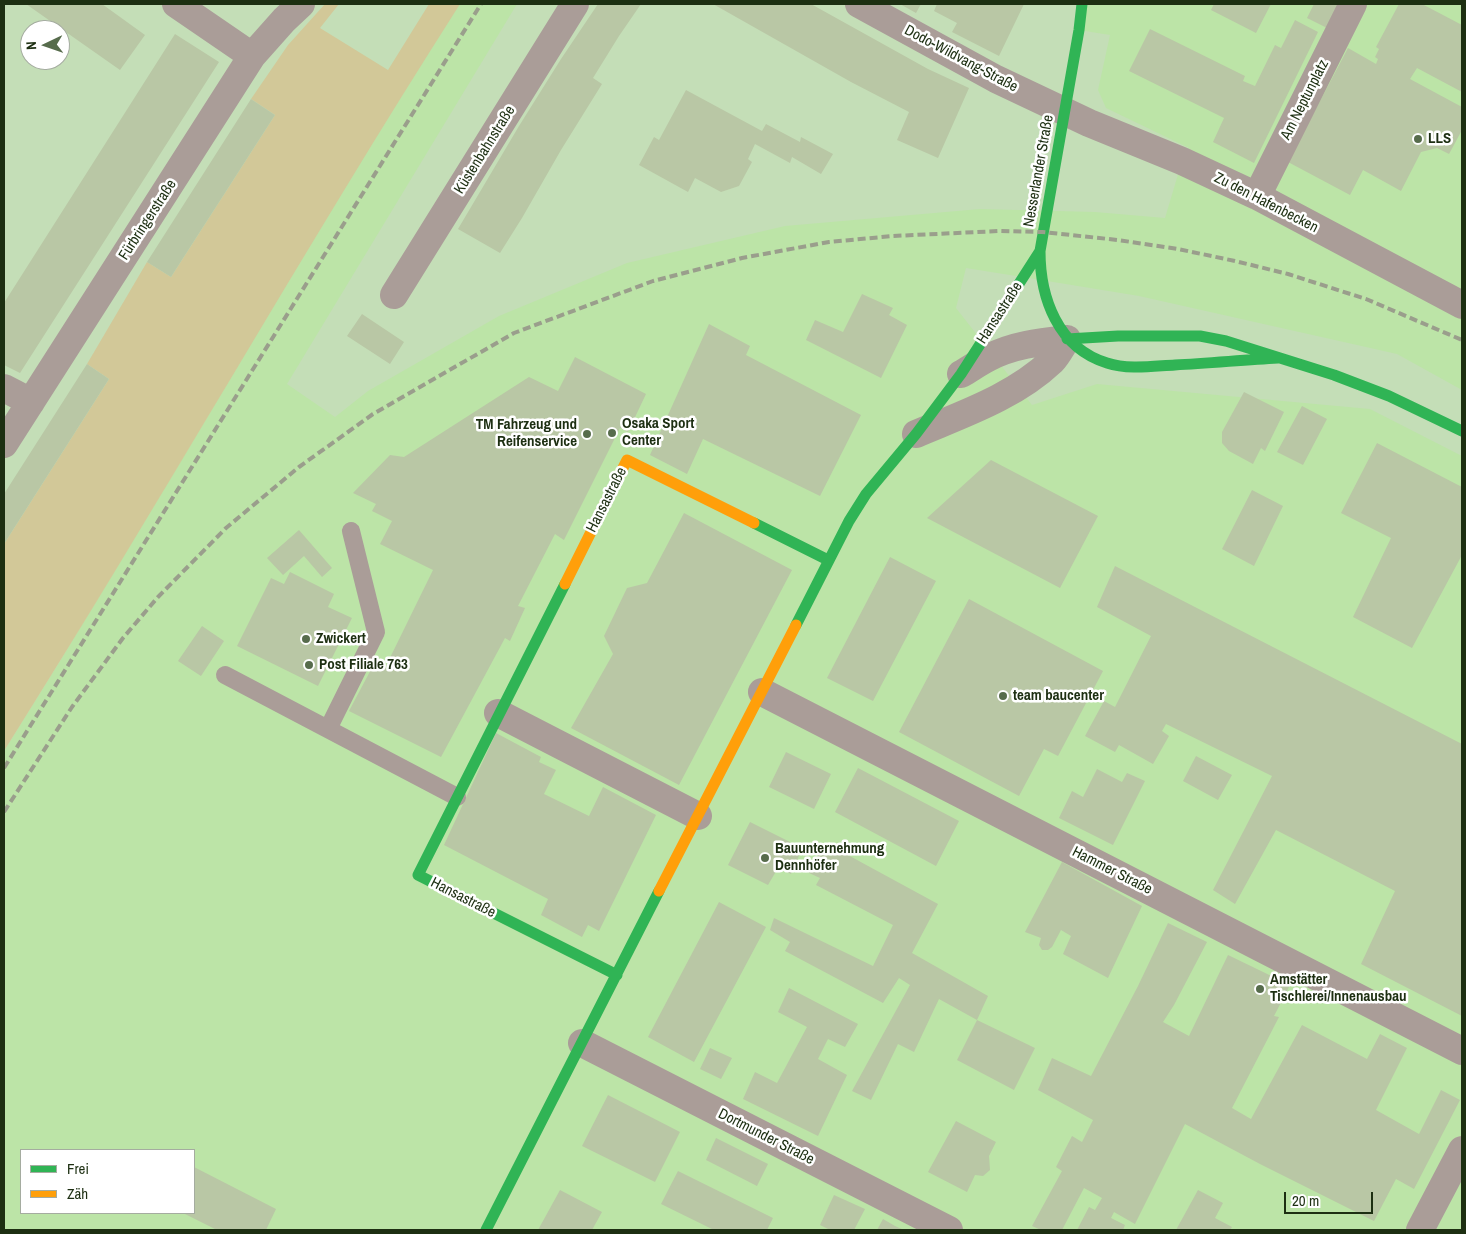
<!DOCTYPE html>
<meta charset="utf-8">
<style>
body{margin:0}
#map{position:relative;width:1466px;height:1234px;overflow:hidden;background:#c4deb7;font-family:"Archivo Narrow",sans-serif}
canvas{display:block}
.frame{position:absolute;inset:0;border:5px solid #1d2f12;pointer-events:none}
.legend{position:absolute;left:20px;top:1149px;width:175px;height:65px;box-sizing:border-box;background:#fff;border:1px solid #a5aca0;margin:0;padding:6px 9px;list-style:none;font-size:15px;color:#1d2f12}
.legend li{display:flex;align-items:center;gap:10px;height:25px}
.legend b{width:25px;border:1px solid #a5aca0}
.north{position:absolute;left:20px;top:20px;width:50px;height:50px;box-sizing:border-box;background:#fff;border:1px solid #a5aca0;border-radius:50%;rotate:267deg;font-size:14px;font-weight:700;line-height:20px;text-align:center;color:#1d2f12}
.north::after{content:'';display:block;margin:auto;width:18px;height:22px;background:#576c4c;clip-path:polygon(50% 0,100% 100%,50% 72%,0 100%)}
.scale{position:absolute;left:1284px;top:1192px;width:89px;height:22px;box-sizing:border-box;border:2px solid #1d2f12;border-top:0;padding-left:6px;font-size:15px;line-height:18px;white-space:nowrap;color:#1d2f12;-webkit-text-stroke:4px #fff;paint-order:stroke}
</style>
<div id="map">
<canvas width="1466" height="1234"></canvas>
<div class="frame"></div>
<ul class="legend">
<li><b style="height:6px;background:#30b455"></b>Frei</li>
<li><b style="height:6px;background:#ff9f0a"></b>Zäh</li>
</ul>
<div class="north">N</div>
<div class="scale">20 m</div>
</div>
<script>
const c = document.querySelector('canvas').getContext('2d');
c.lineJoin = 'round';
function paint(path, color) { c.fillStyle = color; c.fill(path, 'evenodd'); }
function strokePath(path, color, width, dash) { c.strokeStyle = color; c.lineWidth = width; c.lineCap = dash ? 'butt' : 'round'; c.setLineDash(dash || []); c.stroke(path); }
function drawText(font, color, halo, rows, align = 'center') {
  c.font = font + ' "Archivo Narrow",sans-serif'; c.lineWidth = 5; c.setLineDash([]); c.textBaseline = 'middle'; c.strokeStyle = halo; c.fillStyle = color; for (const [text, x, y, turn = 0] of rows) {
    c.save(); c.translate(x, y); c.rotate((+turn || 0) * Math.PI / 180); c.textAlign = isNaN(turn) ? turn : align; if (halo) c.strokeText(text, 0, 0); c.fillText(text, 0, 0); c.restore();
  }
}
paint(new Path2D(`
 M451,4H517L287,384L335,417L368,391L499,316L627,263L785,226L980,209L1095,212L1165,218L1182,161L1189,148L1106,108L1098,90L1110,35L1079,30L1082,4H1462V390L1397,354L1139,296L1041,280L966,268L956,308L1032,405L1097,384L1370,409L1462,456V1230H4V751L60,661L208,415ZM21,1150H194V1213H21Z`), '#bce4a7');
paint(new Path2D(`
 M325,4H339L320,28L388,70L429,4H460C303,250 160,504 4,751V544L109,379L87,364L147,262L171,277L275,115L251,99L288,45Z`), '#d2c898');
paint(new Path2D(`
 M26,4H102L145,35L120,70Z
 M598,4H641L619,36L593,78L602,84L561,150L522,218L500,253L458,229L519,126L561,59Z
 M713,4H811L928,69L969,88L938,158L897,140L909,112L851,82Z
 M900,4H921L916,13Z
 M937,4H1024L999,56L952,32L957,23L934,11Z
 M1214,4H1271L1256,33L1211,10Z
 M1314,4H1341L1329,29L1307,18Z
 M1399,4H1422L1462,25V92L1417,68L1410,79L1462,107V130L1449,154L1437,148L1421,152L1401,191L1363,170L1350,195L1288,162L1348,48L1376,64L1378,59L1375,57L1379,49L1376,47Z
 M1295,20L1318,32L1254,163L1213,142L1224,118L1129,71L1150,29L1245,76L1243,81L1255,86L1275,45L1281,48Z
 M175,34L219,62L20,373L4,365V303Z
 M686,90L762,131L766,124L800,142L801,137L833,154L821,174L792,157L790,163L755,144L748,159L752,162L739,186L721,192L695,178L688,192L639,165L654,137L659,140Z
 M251,99L275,115L171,277L147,262Z
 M862,294L893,308L889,315L907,325L881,378L806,340L815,320L843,332Z
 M362,314L404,342L390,364L347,336Z
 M709,324L750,346L746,355L861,415L820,496L703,439L687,474L650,455Z
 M575,357L646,394L628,432L620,428L564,540L555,534L518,606L525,608L510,641L505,638L441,757L349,711L375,662L385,668L433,570L380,544L392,521L372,511L376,504L353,493L390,455L404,457L529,377L558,391Z
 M87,364L109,379L4,544V494Z
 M1244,392L1284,412L1265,451L1261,448L1253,464L1229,451L1222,443V432Z
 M1302,406L1327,419L1303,465L1277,452Z
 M1377,443L1462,487V555L1412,648L1353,617L1391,538L1341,513Z
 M991,460L1098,516L1060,588L927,518Z
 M1252,490L1283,506L1254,566L1222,549Z
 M684,513L792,570L679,785L571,728L613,654L604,636L627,588L647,583Z
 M299,530L332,568L322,577L304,556L283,575L267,558Z
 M890,557L936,581L873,701L827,678Z
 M1115,566L1462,744V1016L1361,964L1395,891L1276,830L1235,904L1213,890L1272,776L1166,724L1162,731L1169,736L1153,764L1119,745L1115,752L1085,736L1104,701L1115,707L1151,636L1097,607Z
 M290,572L334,594L328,607L352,618L318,686L237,646L271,578L284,584Z
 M969,599L1103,671L1058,756L1044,749L1019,796L899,732Z
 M202,626L224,641L201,676L178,661Z
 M496,733L541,757L539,762L556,770L544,794L589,816L603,787L656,815L599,931L588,925L582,937L541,915L548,899L444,845Z
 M786,752L831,774L814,809L769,787Z
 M1196,756L1232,775L1218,800L1183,781Z
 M858,768L959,821L936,866L835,812Z
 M1097,769L1122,782L1127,773L1145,781L1113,845L1059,818L1072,791L1083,797Z
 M750,822L790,842L788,846L801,851L791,874L778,868L768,885L728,865Z
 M835,848L938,904L912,953L988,996L977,1020L1035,1048L1014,1090L957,1060L977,1020L939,999L914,1052L898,1044L871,1100L852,1091L910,985L899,978L883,1003L785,951L790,942L770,930L774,918L873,966L893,925L816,885L820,878L809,873L820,851L831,856Z
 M1062,862L1142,906L1108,978L1063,954L1071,936L1061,930L1052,947L1048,950H1042L1039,945L1041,938L1025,932Z
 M719,902L766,927L694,1062L648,1037Z
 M1168,923L1207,942L1174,1005L1163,1022L1189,1036L1228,955L1290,985L1274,1016L1279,1017L1232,1108L1251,1119L1302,1025L1367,1059L1380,1034L1407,1048L1376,1110L1419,1134L1441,1090L1460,1100L1414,1189L1396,1179L1374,1221L1260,1164L1185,1124L1135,1224L1114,1212L1111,1218L1125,1225L1123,1230H1077L1089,1207L1095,1210L1102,1198L1084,1188L1062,1230H1041L1032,1226L1062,1171L1056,1167L1072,1136L1082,1142L1093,1120L1038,1090L1052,1058L1091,1076L1138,986Z
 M789,988L858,1024L845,1047L828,1039L818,1059L847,1075L818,1136L743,1099L755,1072L777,1083L807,1027L778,1012Z
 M710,1048L732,1058L721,1079L700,1069Z
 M608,1095L680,1132L655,1182L582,1146Z
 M956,1121L996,1142L989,1156L990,1170L983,1176L975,1175L967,1192L928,1172Z
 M716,1138L768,1164L757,1186L706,1160Z
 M194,1167L276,1209L266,1230H217L183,1213H194Z
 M678,1171L773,1218L767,1230H714L661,1204Z
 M560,1190L602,1212L592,1230H538Z
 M1198,1190L1223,1203L1215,1218L1232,1227L1230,1230H1176Z
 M834,1195L865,1209L854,1230H830L820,1225Z
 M883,1219L895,1226L904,1230H877Z`), '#b9c7a5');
strokePath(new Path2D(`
 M225,675L457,797
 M328,729L376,632L351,531`), '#aa9d98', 18);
strokePath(new Path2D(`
 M176,4L252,56
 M859,4L996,79L1089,123L1182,161L1257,196L1462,305
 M1257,196L1353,4
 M394,295L575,4
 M961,374C970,369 978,363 988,358C1012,345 1040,342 1067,339
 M4,388L31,402
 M916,434C963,414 1014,397 1052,361C1058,355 1062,346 1067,339
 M4,444L252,56L284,20L301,4
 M762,692L1462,1051
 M498,713L698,816
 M582,1043L949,1230
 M1420,1230L1462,1150`), '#aa9d98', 28);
strokePath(new Path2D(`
 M1082,4L1079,30L1040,251C1040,298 1058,348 1107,363C1128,370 1154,366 1175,365C1210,363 1244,360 1278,358
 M1067,339L1118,336H1200L1226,341L1334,375L1389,396L1462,431
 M754,523L828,560
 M565,584L418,875L617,975
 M796,625L849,521L866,494L916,434L961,374L1040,251
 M486,1230L659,891`), '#30b455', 11);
strokePath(new Path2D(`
 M565,584L627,460L754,523
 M659,891L796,625`), '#ff9f0a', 11);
strokePath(new Path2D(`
 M4,768L481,4
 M4,812L72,707L123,638L158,597L226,528L299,467L373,414L514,333L653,281L742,258L829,242L893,236L999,231L1042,232L1118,240L1178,249L1235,261L1288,274L1366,299L1462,340`), '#9a9e8c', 4, [8, 4]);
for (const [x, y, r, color] of [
 [1418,139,5,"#576c4c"],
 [612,433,5,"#576c4c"],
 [587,434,5,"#576c4c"],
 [306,639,5,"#576c4c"],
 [309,665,5,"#576c4c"],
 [1003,696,5,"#576c4c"],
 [765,858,5,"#576c4c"],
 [1260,989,5,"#576c4c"]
]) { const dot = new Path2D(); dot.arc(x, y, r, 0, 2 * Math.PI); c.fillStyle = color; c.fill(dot); strokePath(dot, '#fff', 2); }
drawText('15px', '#1d2f12', '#fff', [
 ["Dodo-Wildvang-Straße",961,59,28],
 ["Am Neptunplatz",1305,100,-63],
 ["Küstenbahnstraße",485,150,-58],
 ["Nesserlander Straße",1039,171,-80],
 ["Zu den Hafenbecken",1266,203,27],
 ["Fürbringerstraße",148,220,-57],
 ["Hansastraße",1000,313,-57],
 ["Hansastraße",607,500,-63],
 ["Hammer Straße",1112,871,27],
 ["Hansastraße",463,898,27],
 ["Dortmunder Straße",766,1137,27]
]);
drawText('bold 15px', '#1d2f12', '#fff', [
 ["LLS",1428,139],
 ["Osaka Sport",622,424],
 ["Center",622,441],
 ["TM Fahrzeug und",577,425,"right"],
 ["Reifenservice",577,442,"right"],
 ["Zwickert",316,639],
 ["Post Filiale 763",319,665],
 ["team baucenter",1013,696],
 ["Bauunternehmung",775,849],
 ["Dennhöfer",775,866],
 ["Amstätter",1270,980],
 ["Tischlerei/Innenausbau",1270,997]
], 'left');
</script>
